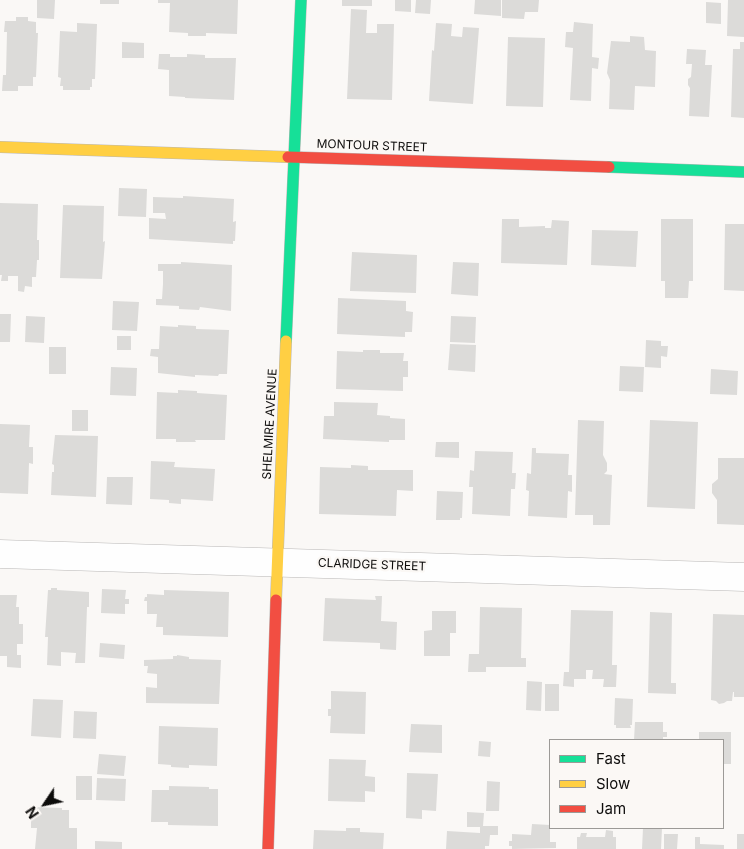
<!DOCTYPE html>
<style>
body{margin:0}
#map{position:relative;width:744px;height:849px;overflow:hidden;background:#faf8f6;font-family:Inter,sans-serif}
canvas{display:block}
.legend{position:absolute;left:549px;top:739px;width:175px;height:90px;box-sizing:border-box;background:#fbf8f5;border:1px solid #9c9a97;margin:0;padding:6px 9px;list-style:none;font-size:15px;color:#0d0c0b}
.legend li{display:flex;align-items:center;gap:10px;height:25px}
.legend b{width:25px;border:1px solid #9c9a97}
.north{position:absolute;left:20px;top:779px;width:50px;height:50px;-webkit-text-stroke:4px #fbf8f5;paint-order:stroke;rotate:236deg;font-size:14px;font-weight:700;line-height:20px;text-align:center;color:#0d0c0b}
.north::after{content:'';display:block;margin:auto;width:18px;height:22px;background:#0d0c0b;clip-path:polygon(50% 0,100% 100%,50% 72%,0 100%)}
</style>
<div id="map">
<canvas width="744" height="849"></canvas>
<ul class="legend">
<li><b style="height:6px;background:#16e098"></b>Fast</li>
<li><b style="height:6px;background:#ffcf43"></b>Slow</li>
<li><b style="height:6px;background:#f24e42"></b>Jam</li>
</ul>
<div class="north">N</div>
</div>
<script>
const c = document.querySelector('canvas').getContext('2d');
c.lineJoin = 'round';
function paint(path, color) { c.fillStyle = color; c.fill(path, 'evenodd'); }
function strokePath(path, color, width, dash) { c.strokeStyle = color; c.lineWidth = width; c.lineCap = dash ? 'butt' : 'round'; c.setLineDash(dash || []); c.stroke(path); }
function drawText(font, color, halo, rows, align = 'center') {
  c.font = font + ' Inter,sans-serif'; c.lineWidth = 4.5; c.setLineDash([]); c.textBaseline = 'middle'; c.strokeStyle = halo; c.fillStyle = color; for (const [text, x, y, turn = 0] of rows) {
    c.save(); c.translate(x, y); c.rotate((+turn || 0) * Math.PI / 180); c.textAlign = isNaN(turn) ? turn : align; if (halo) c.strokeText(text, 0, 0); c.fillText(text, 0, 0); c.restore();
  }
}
paint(new Path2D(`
 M37,0H55L54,19L37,18Z
 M100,0H119V4H100Z
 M158,0H238L237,34L206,33V36H188V33L169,32L170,3H158Z
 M342,0H372V6H342Z
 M395,0H411V12L395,11Z
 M416,0H431L430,14L415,13Z
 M475,0H501V16L474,14Z
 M502,0H539L538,12H525L524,19L502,18Z
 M728,0H744V37L727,36Z
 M706,2L721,3V24L706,23Z
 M351,9L367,10L366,33H377V24H394L392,100L347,99Z
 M16,17H28V21L36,22V33H38L36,77H33V86H18V91H2L3,75H6L7,32H4L5,21H16Z
 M574,22L593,24L592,57L599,58L598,69L592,68L591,101L570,100L573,48L565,47L566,32H573Z
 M77,23L97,24L95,79H92V87H90V90H63V86H60L61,78L58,77L60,31L77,32Z
 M436,23L452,24L451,36L462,37L463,27L479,28L473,104L429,101L432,50L434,51Z
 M630,36L644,37L645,50L656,51L655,87L635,86L634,110L609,109L610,80L607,73L611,41L630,42Z
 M508,37L545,38L543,107L506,106Z
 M122,42L144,43V58H122Z
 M740,42H744V118L731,117L733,49H740Z
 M687,49L706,50L705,65H712L709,117L689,116L690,88L688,85V79L691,77L692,64H686Z
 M159,54H170V57H187V54L205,55V58H236L234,100L185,98V97L169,96V70L158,69Z
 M119,188L147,189L146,217L118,216Z
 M183,196L234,199L233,222L236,221L235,241H233V244L149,239V218L166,219L165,213H153V197L183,198Z
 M0,203L38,204L37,240H39V260H37L36,277H32V287L25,286L24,292L18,291V276H8V281H1L2,275H0Z
 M63,205L104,206L103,242L105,241L102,279L60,278Z
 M502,219H519V227L545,226V228H551L552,220L569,221L567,265L501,263Z
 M661,219H693V281H689L688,298H665V281H661Z
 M725,224H744V291L724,290Z
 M592,230L638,231L636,267L591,265Z
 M352,252L417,255L416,293L350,291Z
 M181,262L232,265L231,311L200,307L199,310L179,309V306L156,305V299H162L163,284V271H158V264H181Z
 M453,262L479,263L478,296L451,294Z
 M338,298L406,301V311L413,312L412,332H405V337L337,334Z
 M113,301L139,302L137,331L112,330Z
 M0,314H11L10,342H0Z
 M26,316L45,317L44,343L25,342Z
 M451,316L476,317L475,343L450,342Z
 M178,325L196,326V329L229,330L227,374H219L218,376L195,375V377L158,373V357L150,356L151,349H159L160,326L178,327Z
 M117,336H131V350H117Z
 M646,340L661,341V346H668L667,357L661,356V368L645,367Z
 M450,344L476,345L475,372L448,370Z
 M49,347H66V374H49Z
 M363,350H380V353H404L403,361H408V377H403V391L336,389L337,351L363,352Z
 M620,366L644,367L643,392L619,391Z
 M111,367L137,368L136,396L110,395Z
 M711,369L738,371L737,395L710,394Z
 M178,390L197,391V393L227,395L225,440H195L196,442H176V439H156L157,392L178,393Z
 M334,402L378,403L377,415L390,416V418L405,419V440H389V442L323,439L324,416H334Z
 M72,410H88V431H72Z
 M578,420L604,421L603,455L607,463V471L604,474L612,475L610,525H593V515H575Z
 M650,420L698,422L695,509L647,507Z
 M0,424L30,425L29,447H33V464L29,463L28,494L0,493Z
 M55,435L98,436L96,497L51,495L52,472H54V465L52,464Z
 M436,442H459V458L435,457Z
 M532,448H536V453L569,454L568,475H572V492L568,491L567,518L528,516L529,491L526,490L527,473L531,474Z
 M475,451L513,452L512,473H516L515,489H511L510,516L472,514L473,487H469L470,470L474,471Z
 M718,458H744V525L717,524V500L712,493V484L718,479Z
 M151,461L175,462L174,467L215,469L213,501L181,499V504L169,503V500L150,499Z
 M351,465L368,466V470H413V491L397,490L396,516L319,514L320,467L351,468Z
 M107,477H133L132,505L106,504Z
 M437,491L463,492L462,518H460V520H436Z
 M51,588H57V590L89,592V607H87L85,663H75L76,653L61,652V666L47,665L48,637H45L48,590H51Z
 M102,589L126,590L125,599H129V604H125V614L101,613Z
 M164,590L229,592L228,637L163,635V627H156L157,614H147V601H144L145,597H147V594L164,595Z
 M0,595H17L16,607H19V624H23V644H17V655H21V668L7,667V656H0Z
 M375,596H382L381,621L397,622L396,650L380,649V643L323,641L325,598L376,600Z
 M480,607L522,608L521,658H526V667H486V672H468L469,654H479Z
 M571,610L613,611L612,665H617L616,687H603L604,679H592L593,670H586V679H574V687L563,686L564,672H569Z
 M432,611H456V633H450V656H424V631L432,630Z
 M650,612L672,613L671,683H676V694L648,693Z
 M713,614L744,615V697H734V692H733L732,701H727L724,703L719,704L716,701L711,700Z
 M100,643L125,645L124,659L99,657Z
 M177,655L189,657V659L221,660L219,704L146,703V687L157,688V674L147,673L148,666H144V660L173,659V656H177Z
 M527,681L542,682L541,711L526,710Z
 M545,684H559V711H545Z
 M331,691L366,692L365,734L330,733L331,716H328V709H331Z
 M615,698L633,699L632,725H630L631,728H616V725H614Z
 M33,699L63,700L61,738L31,736Z
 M74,711L97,712L96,739L73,738Z
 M635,722H663V732H667V737H663V740H634Z
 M411,724L442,725V753L409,752Z
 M159,726L218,728L217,766L189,765V768L171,767V765L158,764Z
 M699,732H731V764H723V740H699Z
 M479,741L491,742L490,757L478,756Z
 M99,754L126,756L124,776L97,774Z
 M329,759L366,760L365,776L375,777V792L365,791V802L328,801Z
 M407,773L438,774L436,811L422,810V819L406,818Z
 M76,776H92V800H76Z
 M97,778L126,779L125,801L96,800Z
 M487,781L500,782L499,811H486Z
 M169,786L209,787V789H218V826L168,825V822H151L152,790H169Z
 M31,807L62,808V810H69V828H77V849H35L37,828H31Z
 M467,812L484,813L483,826H498V835H490L489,846H485V849H446L447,831L480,833V827H467Z
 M532,824L550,825V842H556V848L512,849V846H509V841H512V834L531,835Z
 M346,828H360V832L384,833L383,849H313L314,830L346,831Z
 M643,828H662L661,849H642Z
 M606,830L613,831V837H616V849H577V837H580L581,833H587L586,837H605Z
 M664,834H678L677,849H664Z
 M737,834H744V849H737Z
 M695,837H700V844L724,845V849H695Z
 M95,841L122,842V849H95Z`), '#dcdbd9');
const street = new Path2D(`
 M0,554L744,577`);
const fast = new Path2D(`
 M609,167L744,172
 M286,341L301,0`);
const slow = new Path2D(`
 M0,147L288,157
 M276,600L286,341`);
const jam = new Path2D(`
 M288,157L609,167
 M268,849L276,600`);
strokePath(street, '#b9b7b6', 29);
strokePath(fast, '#b9b7b6', 12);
strokePath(slow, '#b9b7b6', 12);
strokePath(jam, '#b9b7b6', 12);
strokePath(street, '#fefefe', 28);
strokePath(fast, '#16e098', 11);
strokePath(slow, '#ffcf43', 11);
strokePath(jam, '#f24e42', 11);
drawText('12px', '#0d0c0b', '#fbf8f5', [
 ["MONTOUR STREET",372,146,2],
 ["SHELMIRE AVENUE",270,424,-87],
 ["CLARIDGE STREET",372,565,2]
]);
</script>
